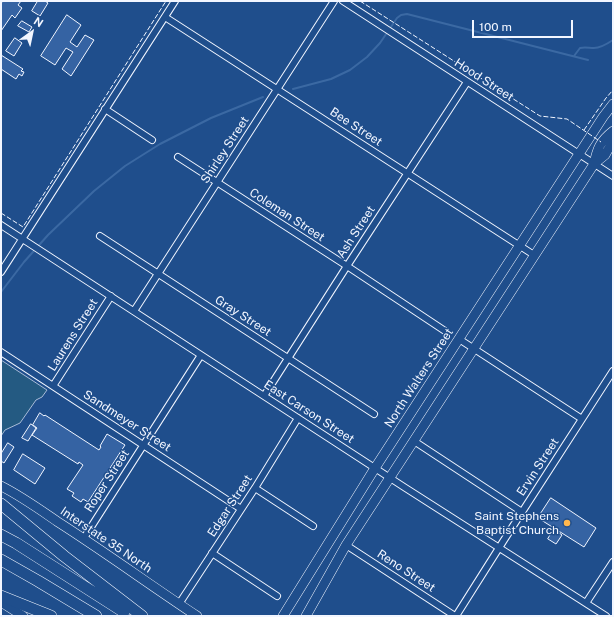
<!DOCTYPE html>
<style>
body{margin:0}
#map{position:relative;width:614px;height:617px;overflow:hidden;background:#1f4e8c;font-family:"Public Sans",sans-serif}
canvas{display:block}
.frame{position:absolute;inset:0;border:2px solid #f2f6ff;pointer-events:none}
.north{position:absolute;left:12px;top:12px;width:40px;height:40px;-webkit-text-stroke:3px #1f4e8c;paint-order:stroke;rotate:33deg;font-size:11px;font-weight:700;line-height:16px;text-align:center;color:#f2f6ff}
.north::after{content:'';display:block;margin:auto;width:14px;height:18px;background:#f2f6ff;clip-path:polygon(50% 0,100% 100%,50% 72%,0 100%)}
.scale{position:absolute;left:472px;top:20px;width:101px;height:18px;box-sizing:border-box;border:2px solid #f2f6ff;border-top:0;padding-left:5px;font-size:12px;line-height:14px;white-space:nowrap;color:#f2f6ff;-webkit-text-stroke:3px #1f4e8c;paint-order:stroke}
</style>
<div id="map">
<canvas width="614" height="617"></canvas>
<div class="frame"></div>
<div class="north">N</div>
<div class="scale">100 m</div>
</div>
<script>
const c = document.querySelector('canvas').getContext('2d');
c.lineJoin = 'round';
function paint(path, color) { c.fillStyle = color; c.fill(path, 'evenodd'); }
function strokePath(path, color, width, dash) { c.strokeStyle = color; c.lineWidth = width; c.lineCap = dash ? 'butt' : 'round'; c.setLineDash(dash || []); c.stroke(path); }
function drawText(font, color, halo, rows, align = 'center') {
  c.font = font + ' "Public Sans",sans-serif'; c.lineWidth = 3; c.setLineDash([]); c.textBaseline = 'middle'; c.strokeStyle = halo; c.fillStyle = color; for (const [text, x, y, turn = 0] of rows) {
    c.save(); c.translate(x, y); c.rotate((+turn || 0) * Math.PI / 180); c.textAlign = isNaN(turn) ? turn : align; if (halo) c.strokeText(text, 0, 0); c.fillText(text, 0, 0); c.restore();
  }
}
const green = new Path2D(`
 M1,360L47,390L42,397L36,400L20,423L5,430L1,436Z`);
paint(green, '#245a82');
strokePath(green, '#a8bbd7', 1);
strokePath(new Path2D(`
 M574,56L580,48C585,47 589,48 594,48C601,48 607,44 613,40
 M293,89L331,79L350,70L367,57L380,43L397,18L401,15L407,14L588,60
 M1,292L24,262L48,235L94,191L125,166L160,144L211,118L263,97`), '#3b69a3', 2);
const building = new Path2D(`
 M3,1H21L18,5L22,8L15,18L12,15L1,31V4Z
 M38,1H45L48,3L40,16L32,11Z
 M67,15L81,25L70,42L77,47L85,35L94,40L71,76L62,69L73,52L66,48L55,65L41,56Z
 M22,21L32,27L29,32L18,26Z
 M15,38L22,43L14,56L6,51Z
 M1,55L23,69L21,71L24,72L22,76L19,74L16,79L1,69Z
 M40,413L44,416L45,415L99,450L101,447L100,446L107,434L125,445L88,502L83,499L81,502L72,496L74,493L67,489L83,465L79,462L78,464L32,435L37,428L33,425Z
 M31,424L36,428L28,441L22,438Z
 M8,443L14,447L4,463L1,461V454Z
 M23,454L45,468L35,484L14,470Z
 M551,498L596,528L584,547L538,518Z
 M554,529L562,535L556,544L548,539Z`);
paint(building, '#3563a3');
strokePath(building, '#f2f6ff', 1);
const street = new Path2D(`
 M343,1L613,176
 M165,17L534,255
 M105,109L152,140
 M178,157L347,266L445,331
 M1,225L404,487L606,616
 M100,236L374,414
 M1,272L175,1
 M134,311L334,1
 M459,339L582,419
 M1,352L241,509
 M53,386L111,296
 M264,396L347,266L467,82
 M414,441L522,512
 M255,488L313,526
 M84,538L201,355
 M346,545L455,616
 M212,553L277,596
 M586,603L613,562
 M179,604L255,488L298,418
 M456,616L504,540L613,371`);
const secondary = new Path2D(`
 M594,164C597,149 600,141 613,131
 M1,486C21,496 39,509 58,522C105,552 150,585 197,616
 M1,602L23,616
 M283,616L375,468L603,117L613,104
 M306,616L346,545L594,164L605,155L613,141`);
const highway = new Path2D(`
 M1,504L64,556L142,616
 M1,535L16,543L124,612
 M1,560L38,581L96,616
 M1,596L51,616`);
strokePath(street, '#f2f6ff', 8);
strokePath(secondary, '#f2f6ff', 10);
strokePath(highway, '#f2f6ff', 12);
strokePath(street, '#1f4e8c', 6);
strokePath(secondary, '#1f4e8c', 9);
strokePath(highway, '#1f4e8c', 11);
strokePath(new Path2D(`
 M360,1L540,116L567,119L601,142
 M611,1L613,2
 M584,130L606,98L613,90
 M1,213L23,227L166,1`), '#f2f6ff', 1, [5, 2]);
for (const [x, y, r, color] of [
 [567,523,4,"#ffb74d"]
]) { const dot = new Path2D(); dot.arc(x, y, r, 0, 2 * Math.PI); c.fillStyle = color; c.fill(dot); strokePath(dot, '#1f4e8c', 1.5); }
drawText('12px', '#f2f6ff', '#1f4e8c', [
 ["Hood Street",484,80,33],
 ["Bee Street",356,127,33],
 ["Shirley Street",225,150,-57],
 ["Coleman Street",287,215,33],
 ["Ash Street",356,232,-57],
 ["Gray Street",243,316,33],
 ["Laurens Street",73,335,-58],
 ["North Walters Street",419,378,-57],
 ["East Carson Street",309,412,33],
 ["Sandmeyer Street",127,421,33],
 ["Ervin Street",538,467,-57],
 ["Roper Street",107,481,-57],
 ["Edgar Street",230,506,-57],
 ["Interstate 35 North",106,540,34],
 ["Reno Street",406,571,33]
]);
drawText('12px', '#f2f6ff', '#1f4e8c', [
 ["Saint Stephens",559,516],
 ["Baptist Church",559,530]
], 'right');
</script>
